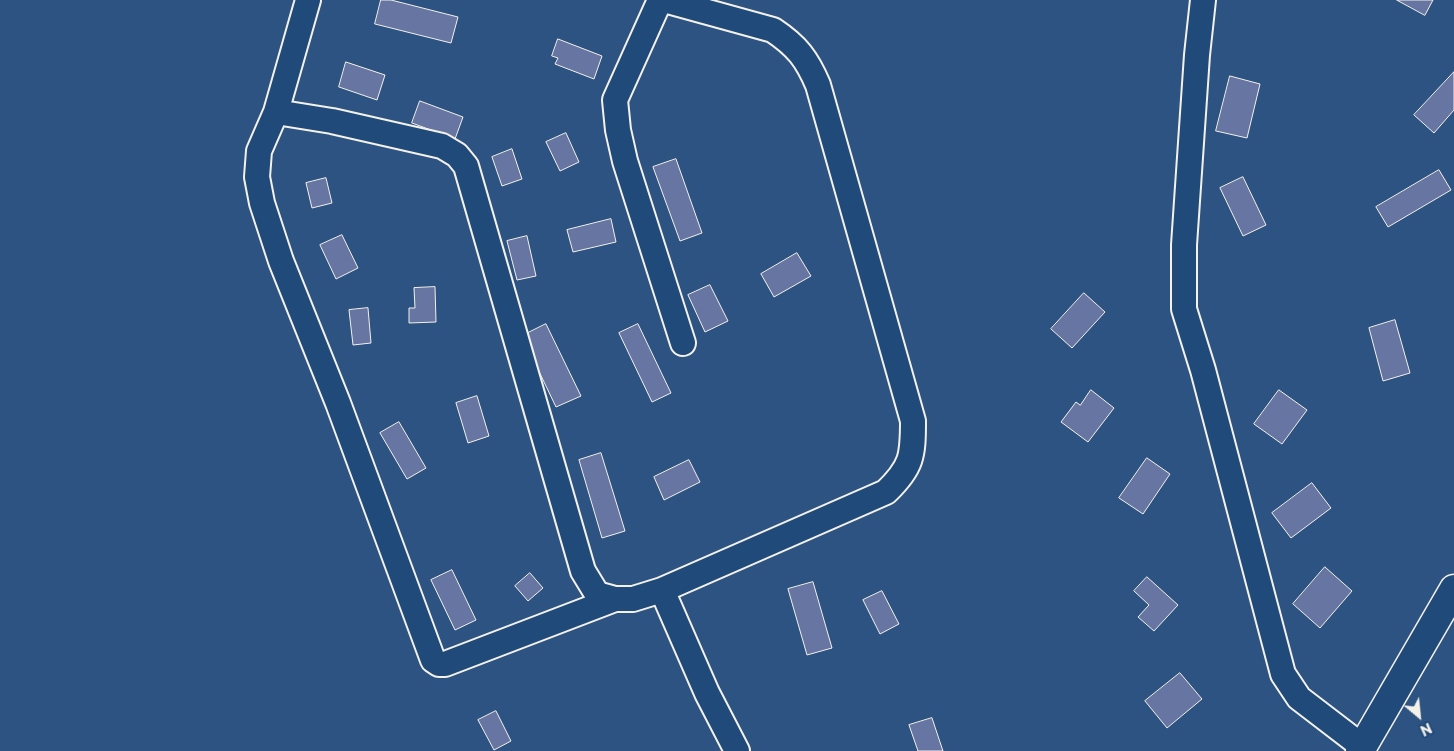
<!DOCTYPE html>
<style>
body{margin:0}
#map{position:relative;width:1454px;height:751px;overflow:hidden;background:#2d5382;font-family:"Playpen Sans",sans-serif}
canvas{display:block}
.north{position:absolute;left:1394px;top:691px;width:50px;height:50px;-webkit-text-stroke:4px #1f4a7a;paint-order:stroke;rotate:152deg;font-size:14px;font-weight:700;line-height:20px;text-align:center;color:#f4f1e8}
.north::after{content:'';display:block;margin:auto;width:18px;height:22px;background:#f4f1e8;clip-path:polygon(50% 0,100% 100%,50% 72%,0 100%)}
</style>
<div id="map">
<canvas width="1454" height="751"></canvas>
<div class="north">N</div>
</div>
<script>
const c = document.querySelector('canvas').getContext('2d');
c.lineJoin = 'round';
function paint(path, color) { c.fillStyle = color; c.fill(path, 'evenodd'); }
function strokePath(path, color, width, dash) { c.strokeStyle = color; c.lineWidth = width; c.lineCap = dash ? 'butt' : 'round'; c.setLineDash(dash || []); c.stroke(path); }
const building = new Path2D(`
 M381,0H391L458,17L451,43L375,24Z
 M1397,0H1433L1425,15Z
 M558,39L602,56L594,79L555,64L558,58L552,56Z
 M346,62L385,75L377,100L339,87Z
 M1454,72V110L1434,133L1414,115Z
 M1230,76L1260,84L1247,138L1216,131Z
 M420,101L463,117L455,139L412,123Z
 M566,133L579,162L560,171L546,142Z
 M512,149L522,179L502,186L492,157Z
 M676,159L702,233L680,241L653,167Z
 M1439,170L1451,190L1388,227L1376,207Z
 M1243,177L1266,225L1243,236L1220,188Z
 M326,178L332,203L312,208L306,183Z
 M611,219L616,242L573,252L567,230Z
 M342,235L358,268L336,279L320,245Z
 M527,236L536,276L517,280L507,241Z
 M797,253L811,276L774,297L761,274Z
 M710,285L728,321L705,332L688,295Z
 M435,287L436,322L409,323V308H415L414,288Z
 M1084,293L1105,312L1072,348L1051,329Z
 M368,308L371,343L353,345L349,310Z
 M1395,320L1410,373L1383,381L1369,328Z
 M546,324L581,396L556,407L522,336Z
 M638,324L671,393L652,402L619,333Z
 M1091,390L1114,408L1088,442L1061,422L1076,402L1080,405Z
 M1279,390L1307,410L1282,444L1254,424Z
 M477,396L489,436L468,443L456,403Z
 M399,422L426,468L407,479L380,433Z
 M601,453L625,531L602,538L579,460Z
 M1147,458L1170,474L1143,514L1119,498Z
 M689,460L700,482L664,500L654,477Z
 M1312,483L1331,508L1291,538L1272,513Z
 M1325,567L1352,591L1320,628L1293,604Z
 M452,570L476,620L455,630L431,580Z
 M530,573L543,588L528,601L515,586Z
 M1147,577L1178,605L1154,631L1138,617L1149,605L1134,591Z
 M813,582L832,648L807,655L788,589Z
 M882,591L899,624L880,634L863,600Z
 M1180,673L1202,699L1167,728L1145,701Z
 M496,711L511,741L494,750L478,720Z
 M932,718L943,751H918L909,725Z`);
paint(building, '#6775a3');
strokePath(building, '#f4f1e8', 1);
const minor = new Path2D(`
 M308,0L276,112L259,151L257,177L262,203L281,261L338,403L433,660L439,664H445L615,599
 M660,0L615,100L618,130L625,161L683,343
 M1203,0L1197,55L1184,245V309L1203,370L1283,674L1299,698L1363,747
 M276,112L332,121L442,146L457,155L466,166L583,571L597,594L615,599H633L662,590L886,492C912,467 913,456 913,421L818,85C807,59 797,46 773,30L664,0
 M662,590L707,693L737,751`);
const tertiary = new Path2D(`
 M1360,751L1454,589`);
strokePath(minor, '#f4f1e8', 28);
strokePath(tertiary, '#f4f1e8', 31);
strokePath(minor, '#1f4a7a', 24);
strokePath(tertiary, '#1f4a7a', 28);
</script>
